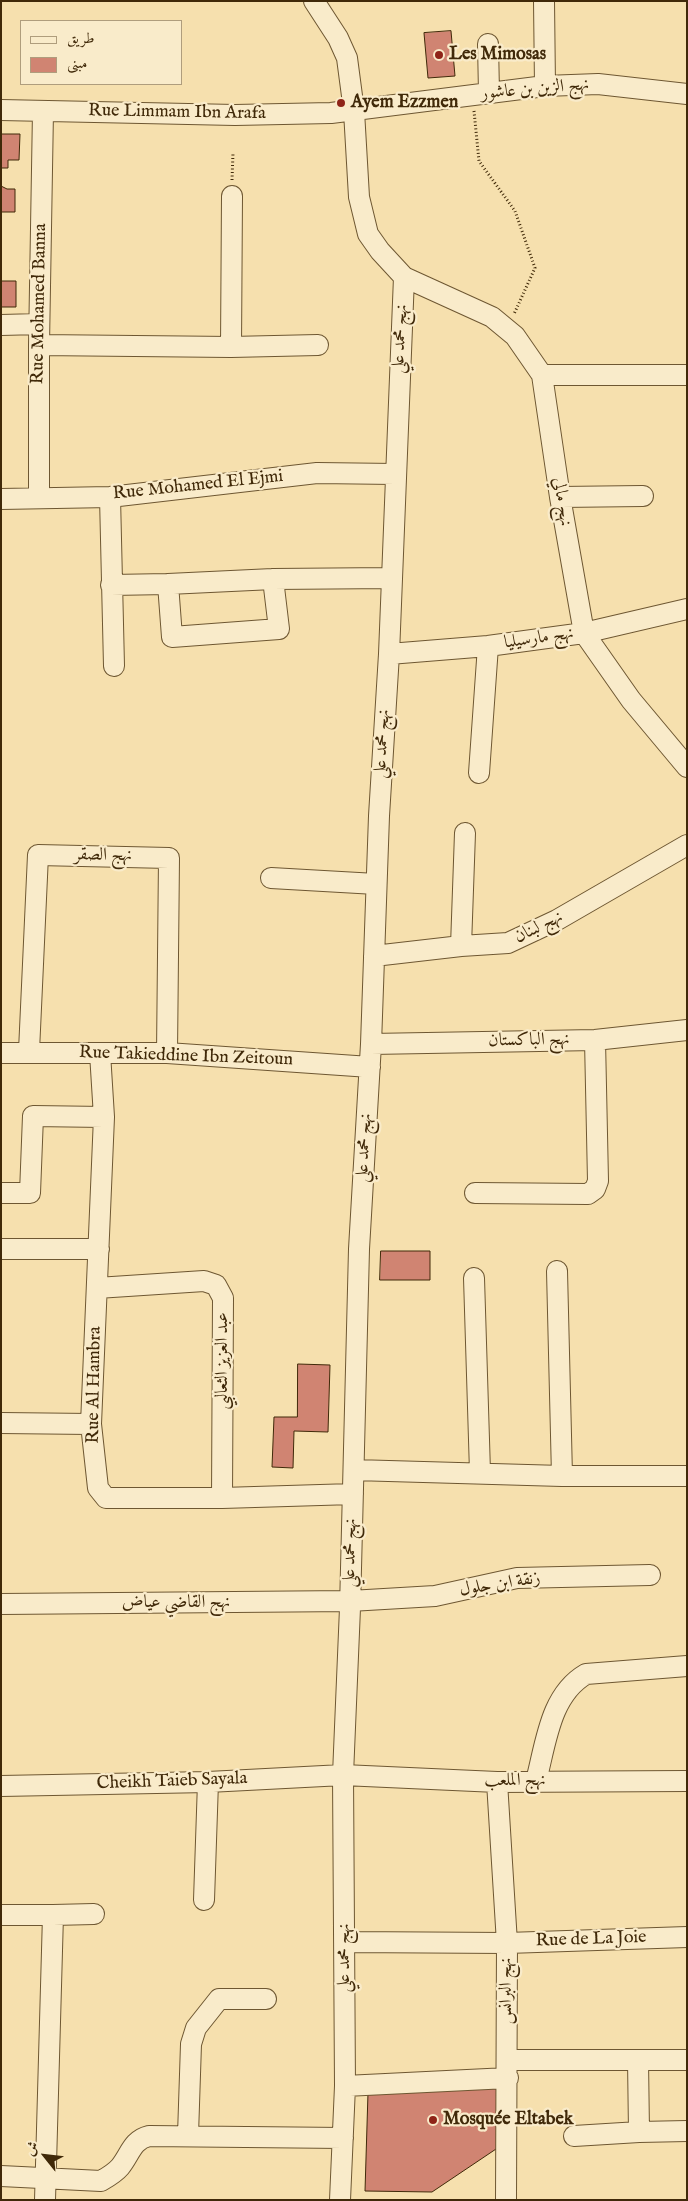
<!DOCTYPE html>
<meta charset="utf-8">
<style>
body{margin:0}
#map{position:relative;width:688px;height:2201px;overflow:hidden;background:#f6e0ae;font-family:"IM FELL English",Amiri,serif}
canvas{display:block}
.frame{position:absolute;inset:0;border:2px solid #402909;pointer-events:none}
.legend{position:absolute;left:20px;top:20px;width:162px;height:65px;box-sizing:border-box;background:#f9ebca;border:1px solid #af9d7d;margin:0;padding:6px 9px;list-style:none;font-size:15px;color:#402909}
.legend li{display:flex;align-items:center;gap:10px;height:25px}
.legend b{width:25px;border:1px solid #af9d7d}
.north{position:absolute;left:20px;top:2131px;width:50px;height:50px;-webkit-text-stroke:4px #f9ebca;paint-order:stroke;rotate:299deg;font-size:14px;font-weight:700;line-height:20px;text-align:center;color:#402909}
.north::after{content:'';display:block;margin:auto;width:18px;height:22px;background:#402909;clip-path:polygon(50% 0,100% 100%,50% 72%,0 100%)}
</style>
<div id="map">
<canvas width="688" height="2201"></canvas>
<div class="frame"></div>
<ul class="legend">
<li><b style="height:6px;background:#f9ebca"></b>طريق</li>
<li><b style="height:14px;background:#d08472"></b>مبنى</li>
</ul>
<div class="north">ش</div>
</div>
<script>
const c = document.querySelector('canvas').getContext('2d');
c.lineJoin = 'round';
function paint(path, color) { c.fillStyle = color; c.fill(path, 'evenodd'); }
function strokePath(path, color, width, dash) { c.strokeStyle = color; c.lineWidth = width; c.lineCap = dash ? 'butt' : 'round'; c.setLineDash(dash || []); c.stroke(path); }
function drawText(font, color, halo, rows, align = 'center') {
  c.font = font + ' "IM FELL English",Amiri,serif'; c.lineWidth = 4.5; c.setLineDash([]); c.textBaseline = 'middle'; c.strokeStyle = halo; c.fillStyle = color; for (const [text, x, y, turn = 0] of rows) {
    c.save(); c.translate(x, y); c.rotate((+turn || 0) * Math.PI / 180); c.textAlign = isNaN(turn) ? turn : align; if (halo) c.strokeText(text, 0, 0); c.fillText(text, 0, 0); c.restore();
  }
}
const building = new Path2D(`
 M451,31L455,76L428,78L424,33Z
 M1,134H20L19,160H8V168H1Z
 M1,186L7,189H15V212H1Z
 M1,281H16V307H1Z
 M381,1251H430V1280H380Z
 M298,1364L330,1365L328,1432L294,1431L293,1468L272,1467L274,1417H297Z
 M500,2087L499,2147L432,2192L365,2191L368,2093Z`);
paint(building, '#d08472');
strokePath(building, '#402909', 1);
const minor = new Path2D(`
 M314,1L338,38L347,58L354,111L359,197L368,234L380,251L404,277L389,654L379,816L371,1044L359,1249L350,1608L343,1775L345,2086L340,2200
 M544,1L545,86
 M488,44L489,93
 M1,110L235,115L331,113L545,86L598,84L687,94
 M404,277L492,317L515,336L542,375L560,497L584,633L631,700L687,767
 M1,325L39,324
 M39,345L231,347L318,345
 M231,347L232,196
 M542,375H687
 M39,497V345L43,111
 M110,497L114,666
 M560,497L643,496
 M1,499L110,497L317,473L395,474
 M168,584L172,637L279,629L273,579
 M111,585L168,584L273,579L391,578
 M389,654L488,646L584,633L687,609
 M479,773L488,646
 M271,878L376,884
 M461,946L465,833
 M374,956L461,946L508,943L557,920L687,845
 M371,1044L595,1040L687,1030
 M29,1051L38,855L169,858L167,1053
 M1,1053H167L370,1067
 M100,1053L104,1117L91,1424L98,1488L106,1498H222L353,1494
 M1,1193H30L33,1116L104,1117
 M475,1193L588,1194L595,1189L598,1181L595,1040
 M1,1249H99
 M557,1271L562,1476
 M474,1278L480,1472
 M97,1288L204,1281L216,1285L223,1298L222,1498
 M1,1423L91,1424
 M354,1470L562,1476H687
 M1,1604L350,1601L435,1596L517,1578L650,1575
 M536,1781C546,1743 550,1695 586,1674L687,1666
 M497,1782L507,1943L506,2200
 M1,1786L208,1782L343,1775L497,1782L687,1781
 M204,1900L208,1782
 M1,1915H53L45,2200
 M53,1915L94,1914
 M345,1942L507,1943L687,1937
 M508,2060H687
 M638,2060L639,2132L687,2131
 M345,2086L508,2078
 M188,2135L191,2044L196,2028L219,1999H266
 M574,2136L639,2132
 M1,2176L101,2181C108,2177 115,2173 120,2167C130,2155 132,2140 149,2136L343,2138`);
strokePath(minor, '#6e5732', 22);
strokePath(new Path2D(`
 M474,111L479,161L515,211L535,268L514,314
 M232,180L233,153`), '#402909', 3, [1, 2.5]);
strokePath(minor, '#f9ebca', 20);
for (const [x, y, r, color] of [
 [439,55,5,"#8f2418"],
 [341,103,5,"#8f2418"],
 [433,2120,5,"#8f2418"]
]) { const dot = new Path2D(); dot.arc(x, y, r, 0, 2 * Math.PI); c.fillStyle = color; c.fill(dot); strokePath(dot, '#f9ebca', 2); }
drawText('bold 18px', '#402909', '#f9ebca', [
 ["Les Mimosas",449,55],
 ["Ayem Ezzmen",351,103],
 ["Mosquée Eltabek",443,2120]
], 'left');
drawText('18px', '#402909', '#f9ebca', [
 ["نهج الزين بن عاشور",535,90,-5],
 ["Rue Limmam Ibn Arafa",177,113,1],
 ["Rue Mohamed Banna",40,304,-89],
 ["نهج محمد علي",401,339,-87],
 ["Rue Mohamed El Ejmi",198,486,-6],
 ["نهج مالي",561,502,81],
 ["نهج مارسيليا",539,639,-8],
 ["نهج محمد علي",383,744,-87],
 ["نهج الصقر",103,856,1],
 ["نهج لبنان",539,928,-26],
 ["نهج الباكستان",529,1041,-1],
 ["Rue Takieddine Ibn Zeitoun",186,1057,2],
 ["نهج محمد علي",365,1148,-87],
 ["عبد العزيز الثعالبي",223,1361,-90],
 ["Rue Al Hambra",95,1385,-89],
 ["نهج محمد علي",351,1553,-89],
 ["زنقة ابن جلول",500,1585,-9],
 ["نهج القاضي عياض",176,1603],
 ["نهج الملعب",515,1781],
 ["Cheikh Taieb Sayala",172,1782,-2],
 ["Rue de La Joie",591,1940,-2],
 ["نهج محمد علي",345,1958,-90],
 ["نهج البرانس",507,1991,-90]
]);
</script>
